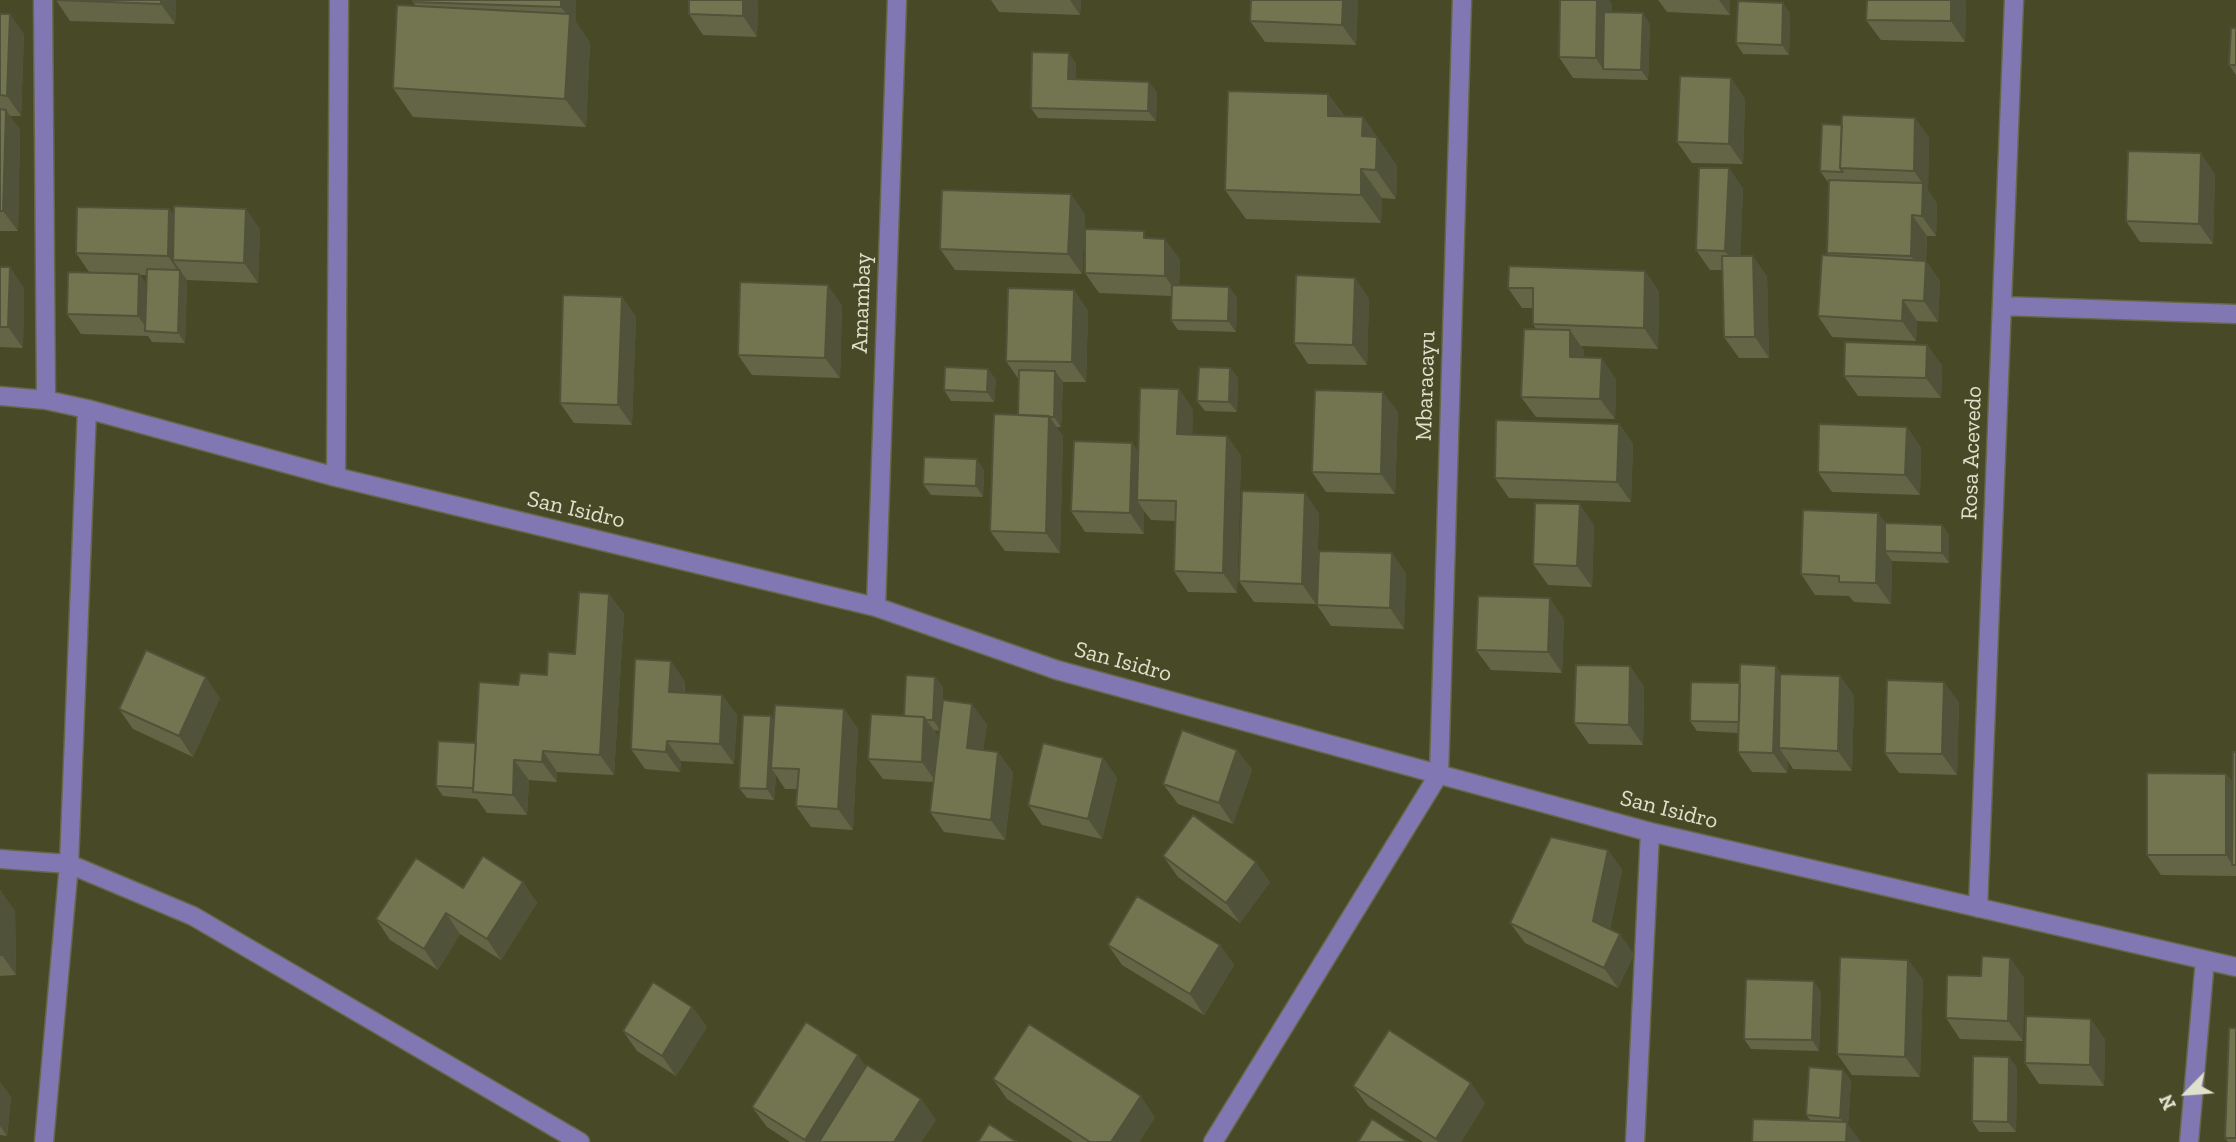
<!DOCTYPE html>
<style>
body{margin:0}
#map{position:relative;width:2236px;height:1142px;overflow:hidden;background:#484927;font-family:"Zilla Slab",serif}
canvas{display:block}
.north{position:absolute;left:2152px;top:1058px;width:70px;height:70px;-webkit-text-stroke:5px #484927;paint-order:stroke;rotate:245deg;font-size:19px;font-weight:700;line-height:28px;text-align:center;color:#dfe1cd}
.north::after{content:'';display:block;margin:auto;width:24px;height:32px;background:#dfe1cd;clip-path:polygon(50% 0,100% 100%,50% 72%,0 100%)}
</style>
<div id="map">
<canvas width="2236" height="1142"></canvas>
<div class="north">N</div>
</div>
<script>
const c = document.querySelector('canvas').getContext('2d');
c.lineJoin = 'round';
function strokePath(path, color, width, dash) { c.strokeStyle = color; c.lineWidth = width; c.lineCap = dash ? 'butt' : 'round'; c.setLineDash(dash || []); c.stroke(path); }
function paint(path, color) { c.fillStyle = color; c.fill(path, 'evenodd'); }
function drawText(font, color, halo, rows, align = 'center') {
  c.font = font + ' "Zilla Slab",serif'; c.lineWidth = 5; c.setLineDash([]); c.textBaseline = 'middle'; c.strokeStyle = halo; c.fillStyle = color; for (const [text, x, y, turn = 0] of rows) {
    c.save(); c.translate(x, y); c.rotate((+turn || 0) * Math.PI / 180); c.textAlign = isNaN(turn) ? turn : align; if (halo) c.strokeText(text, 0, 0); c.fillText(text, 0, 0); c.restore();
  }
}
const minor = new Path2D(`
 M43,0L46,400
 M2002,306L2236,314
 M0,396L46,400L87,409L336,477L876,607L1057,670L1650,832L2236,967
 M336,477L339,0
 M876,607L897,0
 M0,859L69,864L193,916L580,1142
 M1978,908L2014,0
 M44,1142L69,864L87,409
 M1213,1142L1439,774L1462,0
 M1635,1142L1650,832
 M2189,1142L2205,960`);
strokePath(minor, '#666748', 21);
strokePath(minor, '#8178b3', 18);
paint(new Path2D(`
 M56,0H176L175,24L70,21Z
 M576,0V22L590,43L586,127L413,117L393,88L416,6L413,2Z
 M758,0L757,37L703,35L689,14Z
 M991,0H1081L1080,15L999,12Z
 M1251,0H1358L1356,45L1265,42L1250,21Z
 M1560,0H1609L1612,5V12L1650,24L1648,80L1573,78L1559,57Z
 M1658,0H1730V15L1667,12Z
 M1966,0L1965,42L1881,40L1866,20Z
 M1790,13L1789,55L1743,54L1736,43Z
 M0,14L24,34L21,116H10L20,130L18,231H0Z
 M2236,28V75L2229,65Z
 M1076,63V79L1157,92L1156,121L1038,118L1031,108Z
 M1328,94L1344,116L1363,117L1397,166L1396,199L1382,198L1381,223L1246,219L1225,190Z
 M1745,98L1743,164L1692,163L1677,142Z
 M1915,118L1929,138L1928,190L1937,204L1936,236H1927L1926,261L1940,281L1938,322L1917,321L1916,341L1832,337L1818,316L1828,256L1827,253L1829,182H1828L1820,171L1842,125Z
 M1729,168L1743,189L1740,256L1767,276L1769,358H1739L1724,337L1722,270H1710L1696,250Z
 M2215,174L2213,244L2140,242L2126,221Z
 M169,209L174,216L260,229L258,283L187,280L185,343L152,342L148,336L81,334L67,314L89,272L76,253ZM140,275H147L146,284Z
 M1085,214L1082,274L955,270L940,249Z
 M1149,238L1180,259L1179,286L1229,287L1237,298L1236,332L1178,330L1171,320V296L1099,293L1085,273Z
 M0,267L24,288L23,348L0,347Z
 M1645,271L1659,292L1658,349L1581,346L1584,351V358L1616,379L1615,419L1536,417L1521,397L1536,329L1533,324V308H1522L1508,288Z
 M622,297L636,317L632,425L574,423L560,403Z
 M1369,298L1367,365L1308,364L1294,343Z
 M842,305L840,378L752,375L738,355Z
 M1088,310L1086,382H1063L1061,427H1056L1063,436L1060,553L1005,551L990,531L1018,415L1019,380L1006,361Z
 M1927,345L1942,366L1941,398L1858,396L1844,376Z
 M1230,368L1238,378L1237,412L1205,411L1197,401Z
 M996,379L994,402L951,401L944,390Z
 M1179,389L1193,410L1192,434L1227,436L1241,456L1237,593L1188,592L1174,571L1175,521L1151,520L1144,511V534L1085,532L1071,511L1132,443L1138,452Z
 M1398,412L1395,494L1326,492L1312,472Z
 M1619,424L1633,444L1631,502L1509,498L1495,478Z
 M1907,427L1921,448L1920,495L1832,492L1818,472Z
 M984,470L983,497L931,495L923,484Z
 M1319,513L1316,604L1254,602L1239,581Z
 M1878,513L1885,523L1942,525L1949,535V563L1892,561L1891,604L1854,602L1849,596L1815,595L1801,574Z
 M1594,525L1592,587L1548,585L1533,564Z
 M1392,553L1406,574L1404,629L1331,626L1317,605Z
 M609,594L624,614L614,775L557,772V782L529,780L527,815L487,813L477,799L443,796L436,786L476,743L518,685L547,675L575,654Z
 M1564,619L1562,673L1491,670L1476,650Z
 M671,661L685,682V693L722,695L737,715L734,764L681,761L680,772L645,769L631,749Z
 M1630,666L1644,687L1643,745L1589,744L1574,723Z
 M1782,674L1840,676L1854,696L1852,771L1793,769L1788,761L1787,773L1752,772L1738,752V733L1697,731L1690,721L1740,683Z
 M935,677L943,687L942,708L987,724L983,750L998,752L1013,773L1005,840L944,832L930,812L933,782L883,779L868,759ZM934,730L939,731L938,737Z
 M220,698L193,757L133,729L119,709Z
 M1959,702L1957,775L1899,773L1885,753Z
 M844,709L858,729L853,830L811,827L796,806L797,789H785L776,775L774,800L747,798L739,788L774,720Z
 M1237,750L1252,770L1233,824L1178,804L1163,784Z
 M2236,752V876L2161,875L2147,855L2226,774L2233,783Z
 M1103,758L1117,778L1102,839L1042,825L1028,805Z
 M1608,850L1622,870L1610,929L1634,954L1618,988L1525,943L1510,923Z
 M1163,856L1270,882L1240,923L1178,877Z
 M523,882L537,903L501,960L460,934L438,970L390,940L376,919L463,888Z
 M0,891L15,911L16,975L0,976Z
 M1108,945H1220L1234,965L1204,1015L1122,965Z
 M2010,958L2024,978L2023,1041L1960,1039L1946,1018L1981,976Z
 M1908,960L1923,980L1920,1077L1852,1075L1837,1054Z
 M1821,992L1819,1051L1751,1049L1744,1039Z
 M692,1007L707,1027L676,1076L637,1051L623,1031Z
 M2105,1039L2104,1086L2039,1084L2025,1063Z
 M866,1066L921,1099L936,1120L921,1142H790L767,1127L752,1107Z
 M2017,1067L2016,1132H1979L1972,1121Z
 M1843,1070L1851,1081L1848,1124L1810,1120L1806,1115Z
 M993,1079L1155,1117L1139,1142H1073L1007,1099Z
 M0,1082L11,1097L7,1136L0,1135Z
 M1353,1086L1485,1103L1461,1142H1423L1368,1106Z
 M2225,1138H2236V1142H2228Z`), '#636546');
paint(new Path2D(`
 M161,0H176L175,24L161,4Z
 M561,0H576V22L590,43L586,127L565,99L570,19L561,7Z
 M743,0H758L757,37L743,16Z
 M1070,0H1081L1080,15Z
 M1343,0H1358L1356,45L1342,25Z
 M1597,0H1609L1612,5L1610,69H1603L1596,58Z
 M1719,0H1730V15Z
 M1951,0H1966L1965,42L1951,21Z
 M1783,3L1790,13L1789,55L1782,45Z
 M1643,13L1650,24L1648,80L1641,70Z
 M10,14L24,34L21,116L7,96Z
 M1069,53L1076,63V89L1068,79Z
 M1731,78L1745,98L1743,164L1729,144Z
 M1149,82L1157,92L1156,121L1148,111Z
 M1328,94L1348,123L1328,116Z
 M6,110L20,130L18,231L3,211Z
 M1363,117L1397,166L1396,199L1376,170L1362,136Z
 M1915,118L1929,138L1928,190L1937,204L1936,236L1922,216L1923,184L1914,171Z
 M2201,153L2215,174L2213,244L2199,224Z
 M1729,168L1743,189L1740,271L1725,251Z
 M1361,169L1382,198L1381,223L1361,195Z
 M1071,194L1085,214L1082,274L1068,254Z
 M169,209L183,230L173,260L187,280L185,343L178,333L179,273L168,256Z
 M246,209L260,229L258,283L244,263Z
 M1912,215L1927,236L1925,276L1911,256Z
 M1165,239L1180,259L1179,296L1165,276Z
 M1753,256L1767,276L1769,358L1755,337Z
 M1926,261L1940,281L1938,322L1924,301Z
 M10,267L24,288L23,348L8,327Z
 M1645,271L1659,292L1658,349L1644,328Z
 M139,274L154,294L149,332L138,316Z
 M1355,278L1369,298L1367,365L1353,345Z
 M828,285L842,305L840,378L825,358Z
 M1229,287L1237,298L1236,332L1228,321Z
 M1074,290L1088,310L1086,382L1072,362Z
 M622,297L636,317L632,425L618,405Z
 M1903,300L1917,321L1916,341L1902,321Z
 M1570,330L1584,351V378L1570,357Z
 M1927,345L1942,366L1941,398L1926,378Z
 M1602,358L1616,379L1615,419L1600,399Z
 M1230,368L1238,378L1237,412L1229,402Z
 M988,369L996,379L994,402L987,392Z
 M1055,371L1063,382L1061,427L1054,417Z
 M1179,389L1193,410L1192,454L1177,434Z
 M1383,392L1398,412L1395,494L1381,474Z
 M1049,416L1063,436L1060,553L1046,533Z
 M1619,424L1633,444L1631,502L1617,482Z
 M1907,427L1921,448L1920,495L1905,475Z
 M1227,436L1241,456L1237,593L1223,573Z
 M1132,443L1146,463L1137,500L1144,511V534L1130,513Z
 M977,459L984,470L983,497L976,486Z
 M1305,493L1319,513L1316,604L1302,584Z
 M1580,504L1594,525L1592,587L1577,566Z
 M1878,513L1893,533L1885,551L1892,561L1891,604L1876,583Z
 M1942,525L1949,535V563L1942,553Z
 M1392,553L1406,574L1404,629L1390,608Z
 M609,594L624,614L614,775L600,755Z
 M1550,598L1564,619L1562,673L1548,652Z
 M671,661L685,682L683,712L669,692Z
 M1630,666L1644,687L1643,745L1629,725Z
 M1776,666L1790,686L1779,748L1788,761L1787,773L1773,753Z
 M1840,676L1854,696L1852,771L1838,751Z
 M206,677L220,698L193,757L179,736Z
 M935,677L943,687L941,731L933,720Z
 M1944,682L1959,702L1957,775L1942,754Z
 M722,695L737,715L734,764L720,744Z
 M972,704L987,724L981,768L967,748Z
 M844,709L858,729L853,830L838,809Z
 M771,716L779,727L771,768L776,775L774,800L767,789Z
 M924,717L939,737L936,782L922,762Z
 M667,741L681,761L680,772L666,752Z
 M1237,750L1252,770L1233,824L1219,803Z
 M543,751L557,772V782L542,762Z
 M998,752L1013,773L1005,840L991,820Z
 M1103,758L1117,778L1102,839L1088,819Z
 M514,760L529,780L527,815L513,795Z
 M2226,774L2236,788L2233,865L2226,855Z
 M1608,850L1622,870L1607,942L1593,921Z
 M1256,862L1270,882L1240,923L1226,903Z
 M523,882L537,903L501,960L487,939Z
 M1,891L15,911L16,975L2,955Z
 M446,913L460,934L438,970L424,949Z
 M1620,934L1634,954L1618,988L1604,968Z
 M1220,945L1234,965L1204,1015L1190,994Z
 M2010,958L2024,978L2023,1041L2008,1021Z
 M1908,960L1923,980L1920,1077L1905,1057Z
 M1814,981L1821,992L1819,1051L1812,1040Z
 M692,1007L707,1027L676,1076L662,1056Z
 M2091,1019L2105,1039L2104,1086L2090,1065Z
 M858,1055L872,1075L830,1142H806L805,1140Z
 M2009,1057L2017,1067L2016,1132L2008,1122Z
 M1843,1070L1851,1081L1848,1124L1861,1142H1846L1847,1127L1840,1118Z
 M0,1082L11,1097L7,1136L0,1126Z
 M1471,1083L1485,1103L1461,1142H1438L1436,1139Z
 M1141,1096L1155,1117L1139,1142H1111Z
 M921,1099L936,1120L921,1142H894Z`), '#505239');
const building = new Path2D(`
 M56,0H161V4Z
 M413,0H561V7L413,2Z
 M689,0H743V16L689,14Z
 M1251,0H1343L1342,25L1250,21Z
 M1560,0H1597L1596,58L1559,57Z
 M1867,0H1951V21L1866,20Z
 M1738,1L1783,3L1782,45L1736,43Z
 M397,5L570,14L565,99L393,88Z
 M1604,12L1643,13L1641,70L1603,69Z
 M0,14H10L7,96L0,95Z
 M2231,28H2236V65H2229Z
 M1032,52L1069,53L1068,79L1149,82L1148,111L1031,108Z
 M1680,76L1731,78L1729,144L1677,142Z
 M1228,91L1328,94V116L1363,117L1362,136L1377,137L1376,170L1361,169V195L1225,190Z
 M0,109L6,110L3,211H0Z
 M1842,115L1915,118L1914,171L1840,168Z
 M1822,124L1842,125L1840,168L1843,172L1820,171Z
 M2128,151L2201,153L2199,224L2126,221Z
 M1699,168H1729L1725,251L1696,250Z
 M1829,180L1923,183L1922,216L1912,215L1911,256L1827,253Z
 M942,190L1071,194L1068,254L940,249Z
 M174,206L246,209L244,263L173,260Z
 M77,207L169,209L168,256L76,253Z
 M1085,229L1144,231V238L1165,239V276L1085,273Z
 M1822,255L1926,261L1924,301L1903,300L1902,321L1818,316Z
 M1722,256H1753L1755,337H1724Z
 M1509,266L1645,271L1644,328L1533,324V288H1508Z
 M0,267H10L8,327H0Z
 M147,269L180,270L178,333L145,331Z
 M68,272L139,274L138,316L67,314Z
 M1296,275L1355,278L1353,345L1294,343Z
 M740,282L828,285L825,358L738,355Z
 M1172,285L1229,287L1228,321L1171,320Z
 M1008,288L1074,290L1072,362L1006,361Z
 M563,295L622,297L618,405L560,403Z
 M1524,329L1570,330V357L1602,358L1600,399L1521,397Z
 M1845,342L1927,345L1926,378L1844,376Z
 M945,367L988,369L987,392L944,390Z
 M1199,367L1230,368L1229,402L1197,401Z
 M1019,370L1055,371L1054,417L1018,415Z
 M1140,388L1179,389L1177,434L1227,436L1223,573L1174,571L1176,501L1137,500Z
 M1315,390L1383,392L1381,474L1312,472Z
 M994,414L1049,416L1046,533L990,531Z
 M1496,420L1619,424L1617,482L1495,478Z
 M1819,424L1907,427L1905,475L1818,472Z
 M1074,441L1132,443L1130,513L1071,511Z
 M924,457L977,459L976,486L923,484Z
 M1242,491L1305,493L1302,584L1239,581Z
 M1535,503L1580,504L1577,566L1533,564Z
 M1803,510L1878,513L1876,583L1839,582V576L1801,574Z
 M1885,523L1942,525V553L1885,551Z
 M1319,551L1392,553L1390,608L1317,605Z
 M579,592L609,594L600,755L543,751L542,762L514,760L513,795L473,792L479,682L518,685L520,673L547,675L548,652L575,654Z
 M1478,596L1550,598L1548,652L1476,650Z
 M146,650L206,677L179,736L119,709Z
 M635,659L671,661L669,692L722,695L720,744L667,741L666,752L631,749Z
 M1740,664L1776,666L1773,753L1738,752Z
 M1576,665L1630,666L1629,725L1574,723Z
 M1780,674L1840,676L1838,751L1779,748Z
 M906,675L935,677L933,720H926L924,717L904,716Z
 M1887,680L1944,682L1942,754L1885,753Z
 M1691,682L1740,683L1739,722L1690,721Z
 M943,700L972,704L967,748L998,752L991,820L930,812Z
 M775,705L844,709L838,809L796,806L799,769L771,768Z
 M871,714L924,717L922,762L868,759Z
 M743,715L771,716L767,789L739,788Z
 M1182,730L1237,750L1219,803L1163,784Z
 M438,741L476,743L473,788L436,786Z
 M1043,743L1103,758L1088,819L1028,805Z
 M2233,752H2236V865H2232Z
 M2147,773L2226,774V855H2147Z
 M1193,815L1256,862L1226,903L1163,856Z
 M1551,837L1608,850L1593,921L1620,934L1604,968L1510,923Z
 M483,856L523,882L487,939L446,913L424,949L376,919L416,858L463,888Z
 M0,891H1L2,955H0Z
 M1137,896L1220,945L1190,994L1108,945Z
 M1982,956L2010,958L2008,1021L1946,1018L1947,975L1981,976Z
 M1840,957L1908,960L1905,1057L1837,1054Z
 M1746,979L1814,981L1812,1040L1744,1039Z
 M653,982L692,1007L662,1056L623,1031Z
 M2026,1016L2091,1019L2090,1065L2025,1063Z
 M806,1022L858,1055L805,1140L752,1107Z
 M1029,1024L1141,1096L1111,1142H1090L993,1079Z
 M2229,1028H2236V1138H2225Z
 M1389,1030L1471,1083L1436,1139L1353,1086Z
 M1973,1056L2009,1057L2008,1122L1972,1121Z
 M867,1065L921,1099L894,1142H819Z
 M1809,1067L1843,1070L1840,1118L1806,1115Z
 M1372,1119L1408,1142H1358Z
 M1753,1119L1847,1122L1846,1142H1752Z
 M989,1124L1017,1142H978Z`);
paint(building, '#737551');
strokePath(building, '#505239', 2);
drawText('23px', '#dfe1cd', '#484927', [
 ["Amambay",862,303,-88],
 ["Mbaracayu",1426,386,-88],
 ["Rosa Acevedo",1972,453,-88],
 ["San Isidro",576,510,13],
 ["San Isidro",1123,662,15],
 ["San Isidro",1669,810,14]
]);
</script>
